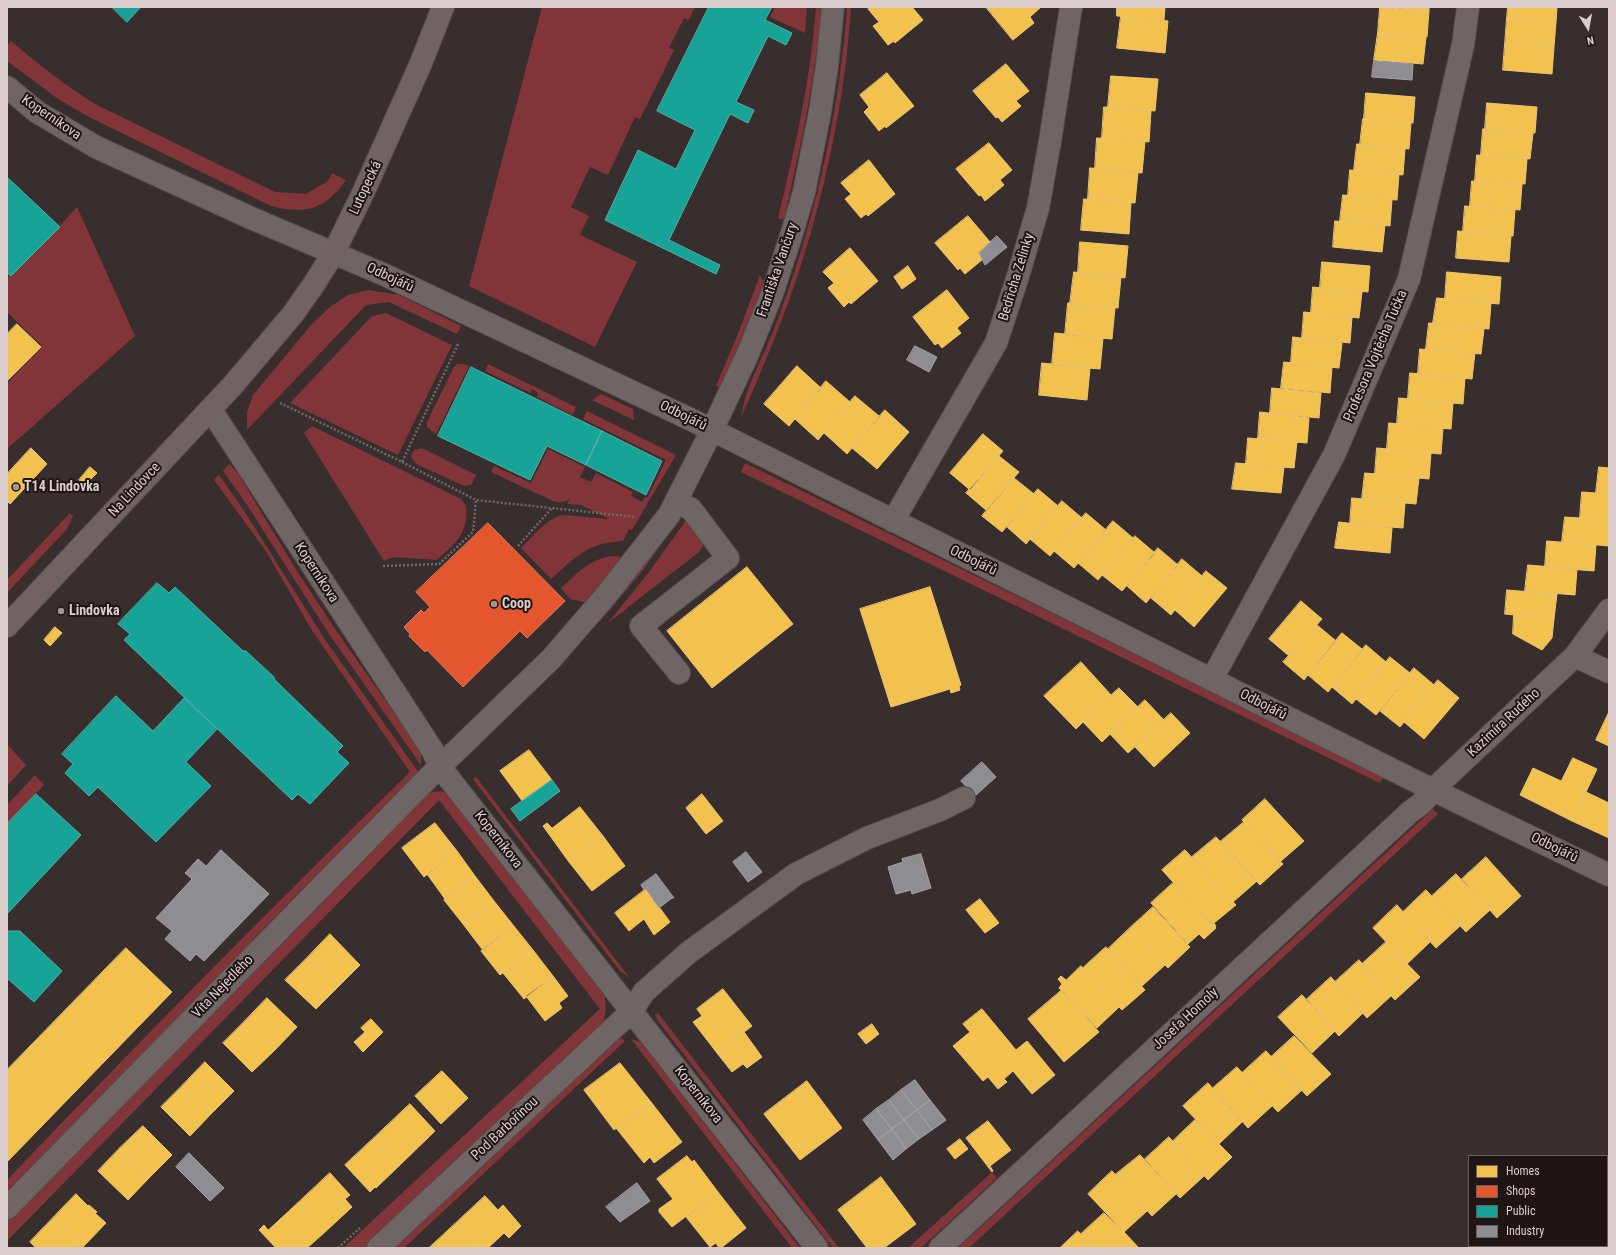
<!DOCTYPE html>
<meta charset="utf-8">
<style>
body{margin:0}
#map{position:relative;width:1616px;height:1255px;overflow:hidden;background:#392e2e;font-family:"Roboto Condensed",sans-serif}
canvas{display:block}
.frame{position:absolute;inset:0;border:8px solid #dbcecd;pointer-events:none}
.legend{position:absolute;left:1468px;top:1155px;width:140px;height:92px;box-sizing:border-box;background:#1e1514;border:1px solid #6a5f5e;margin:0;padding:5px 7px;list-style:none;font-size:12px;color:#dbcecd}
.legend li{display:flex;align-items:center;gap:8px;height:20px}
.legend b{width:20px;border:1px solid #6a5f5e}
.north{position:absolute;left:1568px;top:8px;width:40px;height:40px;-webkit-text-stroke:3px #1e1514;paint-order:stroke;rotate:169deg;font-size:11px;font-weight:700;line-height:16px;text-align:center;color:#dbcecd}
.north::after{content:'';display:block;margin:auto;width:14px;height:18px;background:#dbcecd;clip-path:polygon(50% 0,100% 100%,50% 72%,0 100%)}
</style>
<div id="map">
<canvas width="1616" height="1255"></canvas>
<div class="frame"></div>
<ul class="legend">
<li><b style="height:11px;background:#f2c14e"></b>Homes</li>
<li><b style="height:11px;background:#e4572e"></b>Shops</li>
<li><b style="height:11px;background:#17a398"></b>Public</li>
<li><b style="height:11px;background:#8d8d92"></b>Industry</li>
</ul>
<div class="north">N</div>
</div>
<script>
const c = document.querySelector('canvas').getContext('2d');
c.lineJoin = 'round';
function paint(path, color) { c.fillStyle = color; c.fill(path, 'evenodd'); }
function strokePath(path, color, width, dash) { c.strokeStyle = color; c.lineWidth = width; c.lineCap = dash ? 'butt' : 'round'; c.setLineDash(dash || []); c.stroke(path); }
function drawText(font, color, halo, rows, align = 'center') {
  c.font = font + ' "Roboto Condensed",sans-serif'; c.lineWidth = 4; c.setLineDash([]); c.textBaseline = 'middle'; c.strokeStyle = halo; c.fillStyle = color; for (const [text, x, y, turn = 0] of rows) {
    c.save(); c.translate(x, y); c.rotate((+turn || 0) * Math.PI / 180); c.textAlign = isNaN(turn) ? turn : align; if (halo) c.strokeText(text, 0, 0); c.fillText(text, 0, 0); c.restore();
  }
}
paint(new Path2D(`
 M542,7H695L689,20L684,18L669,48L674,50L640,119L635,117L608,175L590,167L571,207L589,216L580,235L637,262L595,347L469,286Z
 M775,7H807L805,33L770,17Z
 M816,7H821C816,79 800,149 784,219L778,218C795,148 811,78 816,7Z
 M847,7H851C845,102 824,199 793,289C778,333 759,376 741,418C744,393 756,371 766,348C775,328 782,308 789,288C820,198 840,102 847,7Z
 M11,41C38,64 65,85 95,104L275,192L306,194L328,181L332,173L346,180C326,209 305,215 271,206L89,117L58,99L7,61V46Z
 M77,207L135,336L7,449V383L42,346L7,312V278L10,275L11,276L39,249Z
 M760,275L763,281L762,288L721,389L716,386L739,331Z
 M369,290L399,295L461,326L457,334L389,302L366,305L247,430V412L253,395L312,324L330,307L348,295Z
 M386,313L452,345L398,455L290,403L372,316Z
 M457,364H463L469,366L436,434L427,427V422L454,367Z
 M488,364L576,407L573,415L537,397L538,393L532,389L530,393L485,371Z
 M601,394L633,409L634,420L592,400Z
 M587,411L676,455L632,530L629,529L623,541C587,543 577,556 551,579L521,548C533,537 547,517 564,515L609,519L581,505L567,504L570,498C565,503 560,503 553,501L491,472L494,466L531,483L548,449L585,467L580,477L591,482L596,473L633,492L631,496L642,502L645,497L647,498L666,460L583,419Z
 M312,426L461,499C467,505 467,510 466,519C463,539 451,547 437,560L394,557L384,561L304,433Z
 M422,448L476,475L472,484L466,486L462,485L416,464L411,457L414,450Z
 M745,463L1384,776L1380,783L741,472Z
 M229,464L237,472L297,571L335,629L418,747L421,754V765L329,634L247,505L223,471Z
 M219,475L243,509L324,638L419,773L318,881L301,890L253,939L246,954L7,1198V1180C139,1042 273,906 410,772L311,629L266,551L214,480Z
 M70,513L73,516L67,529L7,593V580Z
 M681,516L644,569L603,618L471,753L469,751L673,521Z
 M689,516L704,544L699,552L608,623L649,572Z
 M613,556L619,557L622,559L591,601L584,602L570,599L561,588C578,573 589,559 613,556Z
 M7,744L26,765L7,786Z
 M35,775L44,785L7,824V805Z
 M476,777L629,977L620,971L473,779Z
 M441,791L449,794L602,989C607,1002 607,1012 602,1025L364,1248H343L600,1009L439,800L7,1241V1220L420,798L432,792Z
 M1433,809L1438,814L969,1248H958Z
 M658,1013L839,1248H833L658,1021L655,1015Z
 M622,1038L625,1041L404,1248H386L609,1042Z
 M631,1039L640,1042L646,1048L800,1248H792Z
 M992,1172L997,1178L921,1248H908Z`), '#823538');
const homes = new Path2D(`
 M871,7H912L923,20L895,43L894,41L888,45L873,26L879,22L868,9Z
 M986,7H1041L1030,17L1034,23L1013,40Z
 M1117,7H1165L1164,20L1117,16Z
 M1380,7H1429V11Z
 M1508,7H1557L1556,22L1507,18Z
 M1380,8L1429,11L1427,37L1378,33Z
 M1121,16L1168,21L1165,53L1117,48Z
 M1507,18L1556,22L1554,47L1505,44Z
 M1378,33L1426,37L1423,64L1374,60Z
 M1505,44L1554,47L1552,74L1503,70Z
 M1006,64L1029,91L1016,101L1021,106L1002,122L998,117L996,118L973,91Z
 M887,73L914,106L886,128L885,126L879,131L864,112L869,107L860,95Z
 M1111,76L1158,79L1155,111L1108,107Z
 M1366,93L1415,97L1413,123L1364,119Z
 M1487,103L1537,107L1535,133L1485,130Z
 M1104,107L1151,111L1149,142L1102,138Z
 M1363,119L1411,123L1409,149L1360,145Z
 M1483,129L1533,133L1530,159L1481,155Z
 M1097,138L1145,141L1142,173L1095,169Z
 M989,143L1012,170L1000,180L1004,185L985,201L981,195L979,196L956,169Z
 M1357,144L1405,149L1403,175L1354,170Z
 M1477,155L1527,159L1525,184L1475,181Z
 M869,160L895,194L868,216L866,214L861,218L845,199L851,194L841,183Z
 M1090,168L1138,172L1135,203L1088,199Z
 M1350,170L1399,174L1397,200L1348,196Z
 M1472,181L1522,184L1520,210L1470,206Z
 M1343,195L1392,200L1390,226L1340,221Z
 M1084,199L1131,203L1129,234L1081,230Z
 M1465,206L1515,210L1513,236L1463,232Z
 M968,216L991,243L979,253L983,259L965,274L960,268L958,270L935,243Z
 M1335,221L1385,225L1382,252L1333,247Z
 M1458,231L1511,236L1509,262L1456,258Z
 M1080,242L1128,246L1125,278L1078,273Z
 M850,248L878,281L851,304L849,302L844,307L828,288L834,283L823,272Z
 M1322,262L1370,266L1368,292L1320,288Z
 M908,266L916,279L902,289L894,277Z
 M1074,272L1121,277L1118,308L1070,304Z
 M1447,272L1501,277L1499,304L1445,299Z
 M1313,287L1362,292L1359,318L1311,313Z
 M947,290L969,318L957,328L961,333L942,348L938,343L935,345L913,317Z
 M1437,298L1491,303L1489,329L1433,323Z
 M1068,303L1115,308L1112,339L1065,335Z
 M1304,312L1352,317L1350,343L1302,338Z
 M1429,323L1484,329L1481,354L1426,349Z
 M17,324L41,347L7,381V334Z
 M1055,333L1103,338L1100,369L1052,365Z
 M1293,337L1342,343L1339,368L1291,363Z
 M1420,349L1475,353L1472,379L1418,374Z
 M1284,362L1332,367L1330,393L1281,388Z
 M1042,363L1090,368L1087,400L1039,395Z
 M797,366L821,388L789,426L764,404Z
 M1410,373L1465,378L1463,404L1408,399Z
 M826,381L850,402L818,440L795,419Z
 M1272,388L1321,393L1319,418L1270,413Z
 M855,396L879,416L847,454L824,433Z
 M1399,398L1453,403L1451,429L1397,424Z
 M885,410L909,432L877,469L852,448Z
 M1260,412L1309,418L1307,443L1258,439Z
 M1389,423L1443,428L1441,454L1387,449Z
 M983,434L1003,451L970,490L950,473Z
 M1248,438L1297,442L1294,468L1246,464Z
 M31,448L47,464L10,504L7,501V474Z
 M1377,448L1431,453L1429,479L1375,474Z
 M999,456L1019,472L986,510L966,493Z
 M1236,463L1284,467L1281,493L1232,489Z
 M90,467L97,473L85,485L79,480Z
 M1599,467L1609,468V494L1596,493Z
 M1365,473L1419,478L1416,504L1362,499Z
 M1014,478L1034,494L1002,532L982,516Z
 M1038,489L1058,506L1026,544L1007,527Z
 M1582,492L1609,494V520L1580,518Z
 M1352,498L1405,503L1403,528L1350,524Z
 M1062,501L1082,518L1050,556L1030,539Z
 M1086,513L1106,530L1074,568L1054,551Z
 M1565,517L1609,520V546L1562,542Z
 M1113,521L1133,538L1098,580L1078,563Z
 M1339,522L1392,528L1390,553L1335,548Z
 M1135,536L1155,553L1122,591L1102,575Z
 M1547,541L1596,545L1594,571L1545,567Z
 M1158,548L1178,565L1146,603L1127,586Z
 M1182,559L1202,576L1171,615L1151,598Z
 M1528,565L1577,569L1575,595L1525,591Z
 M747,567L793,624L712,688L667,631Z
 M1206,571L1227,588L1194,627L1175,610Z
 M930,587L961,685L959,686L960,690L951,693L950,689L891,707L860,609Z
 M1507,590L1557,594L1554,619L1505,614Z
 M1301,601L1322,619L1289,656L1269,639Z
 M1514,615L1554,619L1552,638L1542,650L1513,634Z
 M1317,625L1335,640L1304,680L1283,662Z
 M55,627L62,633L50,646L44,640Z
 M1342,633L1362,649L1328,692L1308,675Z
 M1366,645L1386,662L1352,704L1332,687Z
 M1390,657L1410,673L1376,715L1356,699Z
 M1081,662L1111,695L1076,729L1044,696Z
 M1414,668L1434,685L1400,727L1380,711Z
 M1438,680L1459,698L1424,739L1404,722Z
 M1119,688L1138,707L1102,742L1083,722Z
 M1145,700L1164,720L1128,753L1110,734Z
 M1609,712V746L1596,740Z
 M1171,713L1190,733L1154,767L1135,747Z
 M529,750L552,780L523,802L500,771Z
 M1573,758L1597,769L1572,821L1520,795L1533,768L1561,781Z
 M1586,792L1609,803V838L1572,821Z
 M702,794L723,821L706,834L686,808Z
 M1265,799L1304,841L1281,861L1242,820Z
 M580,807L603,836L569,862L543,826L547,823L552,828Z
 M1244,822L1283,864L1260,885L1220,842Z
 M435,823L457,851L424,877L402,848Z
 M603,836L625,866L592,891L569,862Z
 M1216,837L1257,881L1233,902L1192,857Z
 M1185,850L1236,905L1214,923L1216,926L1214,927L1162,870Z
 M457,851L475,876L445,899L427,874Z
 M1486,857L1521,896L1497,918L1462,879Z
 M1456,874L1490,910L1466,932L1432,896Z
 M475,876L494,901L463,924L444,900Z
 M1173,883L1216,928L1204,939L1199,934L1188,944L1151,903Z
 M646,889L670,922L654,935L644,919L629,931L615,913Z
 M1426,890L1460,926L1436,948L1403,912Z
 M980,899L999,923L985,933L966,910Z
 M494,901L513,925L482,949L463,924Z
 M1397,905L1430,942L1407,964L1373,928Z
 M1153,907L1190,947L1168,968L1130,928Z
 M513,925L533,950L500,975L481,951Z
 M1130,928L1165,965L1142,986L1108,949Z
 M330,934L360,965L338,987L308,957Z
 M1386,942L1420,977L1395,1000L1362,964Z
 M1106,947L1145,990L1122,1010L1083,968Z
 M126,948L172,992L7,1162V1070Z
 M533,950L553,976L524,999L503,973Z
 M308,957L338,987L316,1009L285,980Z
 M1359,960L1391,996L1367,1018L1335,982Z
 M1081,966L1119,1007L1097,1028L1059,988L1062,984L1058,979L1061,976L1066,980Z
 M553,976L568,996L559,1003L562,1008L545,1021L526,996Z
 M1331,977L1363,1013L1339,1036L1307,999Z
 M723,989L752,1026L717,1053L693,1022L702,1016L697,1009Z
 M1062,990L1099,1032L1064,1062L1028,1019Z
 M1302,995L1335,1031L1312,1053L1278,1017Z
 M267,998L297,1027L275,1050L245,1021Z
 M982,1009L1016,1050L1027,1041L1055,1075L1032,1094L1013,1071L1004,1079L1007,1082L998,1089L988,1077L983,1081L953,1046L970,1032L963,1024Z
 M371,1019L383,1032L363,1052L354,1042L365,1032L361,1028Z
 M245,1021L275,1050L252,1072L223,1043Z
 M872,1024L879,1034L866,1044L858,1034Z
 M744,1032L762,1057L747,1068L743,1064L732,1072L717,1053Z
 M1294,1036L1331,1074L1307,1096L1271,1057Z
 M1266,1051L1302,1090L1278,1112L1242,1073Z
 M205,1062L234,1091L212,1113L183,1085Z
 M620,1063L651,1102L614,1130L584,1090Z
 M1237,1067L1272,1106L1248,1128L1213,1088Z
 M442,1071L468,1098L441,1124L415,1096Z
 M807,1081L842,1128L800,1160L764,1114Z
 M1208,1083L1242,1122L1219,1144L1183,1106Z
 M183,1085L212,1113L190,1136L161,1107Z
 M651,1102L682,1142L654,1163L650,1157L644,1163L616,1128Z
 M410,1104L435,1131L399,1166L374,1138Z
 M1195,1120L1232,1157L1208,1180L1173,1141Z
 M988,1121L1011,1150L990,1166L993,1171L992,1172L966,1138Z
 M143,1126L172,1155L150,1177L120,1148Z
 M1169,1137L1204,1176L1180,1198L1145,1159Z
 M374,1138L399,1166L376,1188L375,1187L370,1192L345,1165Z
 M960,1139L968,1149L955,1159L947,1149Z
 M120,1148L150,1177L128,1200L98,1171Z
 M1140,1155L1176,1194L1152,1216L1115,1175Z
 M687,1156L692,1162L694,1160L718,1192L672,1227L659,1212V1209L673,1199L657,1179Z
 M1112,1171L1147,1211L1124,1232L1088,1194Z
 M330,1173L350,1195L345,1199L352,1207L324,1233L298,1203Z
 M881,1177L916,1224L884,1248H867L838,1210Z
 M718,1192L746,1228L721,1248H719L716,1243L710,1247L686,1217Z
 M76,1194L88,1206L89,1205L97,1212L95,1213L106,1223L83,1247L53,1218Z
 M485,1196L498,1210L503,1205L521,1226L509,1238L504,1233L488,1248H478L455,1224Z
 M298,1203L324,1233L307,1248H276L259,1230L264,1225L268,1230Z
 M1104,1213L1124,1232L1139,1248H1093L1081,1234Z
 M53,1218L83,1247L82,1248H36L30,1242Z
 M455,1224L478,1248H429Z
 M1078,1231L1093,1248H1060Z`);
paint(homes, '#f2c14e');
strokePath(homes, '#ebc574', 1);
const shops = new Path2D(`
 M488,523L565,601L527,638L520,631L463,687L427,650L425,652L409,636L410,634L404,627L421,610L424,613L430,607L416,592Z`);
paint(shops, '#e4572e');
strokePath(shops, '#e17b5e', 1);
const public = new Path2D(`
 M112,7H141L127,22Z
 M709,7H772L765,20L792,33L786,45L768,36L736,102L754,110L748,123L730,114L669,240L720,265L716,274L605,220L638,150L676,169L695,130L657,111Z
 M7,177L60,227L11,276L7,273Z
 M471,367L602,431L586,465L547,446L530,480L438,436Z
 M602,431L662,461L646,495L586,465Z
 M157,583L169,593L175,587L243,651H246L274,677L275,680L343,746L337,752L349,763L310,804L298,794L292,800L124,640L130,634L118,624Z
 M116,696L153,731L184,698L217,729L186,762L211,786L156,842L98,787L89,796L65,773L73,764L62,754Z
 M552,780L560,791L520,821L511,809Z
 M36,794L81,835L7,914V824Z
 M7,931H20L62,971L34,1002L7,978Z`);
paint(public, '#17a398');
strokePath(public, '#52b0a8', 1);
const industry = new Path2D(`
 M1374,61L1413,64L1412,80L1372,77Z
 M997,236L1007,247L985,265L979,253Z
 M915,346L937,357L929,372L907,360Z
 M982,762L996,777L975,796L961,781Z
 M221,850L269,894L204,961L196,954L190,961L165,939L172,931L156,918L192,879L185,873L198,859L206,866Z
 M746,852L762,872L748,882L733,862Z
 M921,854L931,888L912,894L911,890L896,894L888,867L903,862L902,859Z
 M656,874L674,898H672L659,908L646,889L644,890L641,885Z
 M915,1080L930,1100L917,1110L901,1090Z
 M901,1090L917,1110L904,1120L889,1100Z
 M889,1100L904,1120L892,1129L876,1109Z
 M930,1100L946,1120L932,1130L917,1110Z
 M876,1109L892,1129L878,1140L863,1120Z
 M917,1110L932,1130L919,1139L904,1120Z
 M904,1120L919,1139L906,1149L892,1129Z
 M892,1129L906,1149L893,1160L878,1140Z
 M189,1153L224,1188L210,1201L176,1167Z
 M637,1183L650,1201L620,1222L606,1207Z`);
paint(industry, '#8d8d92');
strokePath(industry, '#a4a0a4', 1);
const minor = new Path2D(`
 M7,87L37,112L96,147L251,218L385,275L694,421L1433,790L1609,875
 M211,410L433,751L440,767L817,1248
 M676,501L691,509L728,558L641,626L679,673
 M893,521L996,343L1018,276L1038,208L1050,141L1071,7
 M1575,656L1609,672
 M1212,679L1334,455L1409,279L1463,45L1468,7
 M7,1208L427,779L551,659L608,593L669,515L712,430L747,356L772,294L792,233L804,192L820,112L827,66L833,7
 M378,1248L632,1011L644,992L688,953L796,874L867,838L940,810L964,798
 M940,1248L1410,812L1421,804L1442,781L1575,656L1609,610`);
const major = new Path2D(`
 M7,626L233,385L293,314L314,284L333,254L363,193L421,63L443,7`);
strokePath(minor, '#544b4b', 24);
strokePath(major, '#544b4b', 24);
strokePath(new Path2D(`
 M280,403L402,462L459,342
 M402,462L476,500L636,517
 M518,546L552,508
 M383,566L439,564L473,532L476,500
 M338,1248L360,1228`), '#706767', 2.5, [2, 2]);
strokePath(minor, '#6f6565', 22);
strokePath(major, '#706362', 22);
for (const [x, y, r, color] of [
 [16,487,4,"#a29695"],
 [494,604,4,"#a29695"],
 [61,611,4,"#a29695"]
]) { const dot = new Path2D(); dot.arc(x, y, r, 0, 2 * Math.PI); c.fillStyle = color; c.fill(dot); strokePath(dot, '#1e1514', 1.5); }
drawText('14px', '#dbcecd', '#1e1514', [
 ["Koperníkova",51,118,34],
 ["Lutopecká",366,188,-65],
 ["Františka Vančury",778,270,-71],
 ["Bedřicha Zelinky",1017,277,-73],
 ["Odbojářů",390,278,25],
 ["Profesora Vojtěcha Tučka",1376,356,-67],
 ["Odbojářů",683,416,26],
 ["Na Lindovce",135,490,-47],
 ["Odbojářů",973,561,26],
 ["Koperníkova",316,573,57],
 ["Odbojářů",1263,705,27],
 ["Kazimíra Rudého",1504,723,-43],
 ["Koperníkova",498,840,52],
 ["Odbojářů",1554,848,26],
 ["Víta Nejedlého",223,987,-46],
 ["Josefa Homoly",1186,1019,-43],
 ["Koperníkova",698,1095,52],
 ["Pod Barbořinou",505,1129,-43]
]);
drawText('bold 14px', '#dbcecd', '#1e1514', [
 ["T14 Lindovka",24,487],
 ["Coop",502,604],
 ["Lindovka",69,611]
], 'left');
</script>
